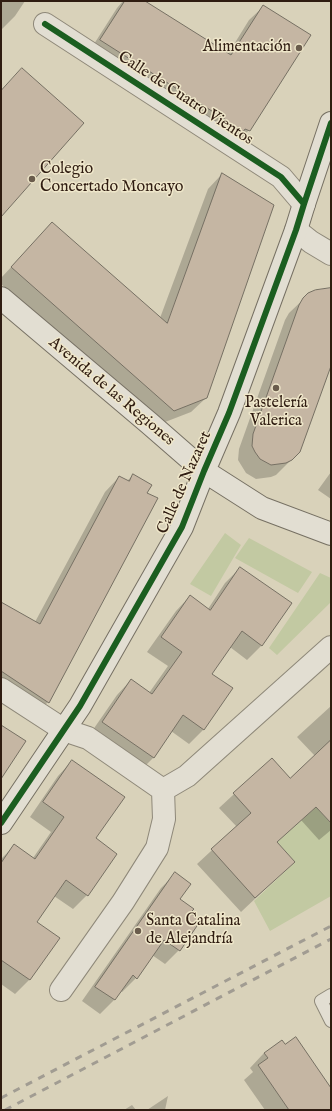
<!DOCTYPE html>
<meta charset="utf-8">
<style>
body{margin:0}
#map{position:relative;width:332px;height:1111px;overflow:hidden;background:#d9d2ba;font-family:"IM FELL English",serif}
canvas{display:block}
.frame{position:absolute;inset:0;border:2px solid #2f1c11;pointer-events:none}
</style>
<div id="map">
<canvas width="332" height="1111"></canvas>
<div class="frame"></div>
</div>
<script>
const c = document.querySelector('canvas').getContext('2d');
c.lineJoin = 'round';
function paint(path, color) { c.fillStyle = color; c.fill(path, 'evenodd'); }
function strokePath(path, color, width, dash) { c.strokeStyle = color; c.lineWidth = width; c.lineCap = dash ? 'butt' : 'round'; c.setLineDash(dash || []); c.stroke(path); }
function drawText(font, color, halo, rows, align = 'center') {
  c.font = font + ' "IM FELL English",serif'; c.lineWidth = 3; c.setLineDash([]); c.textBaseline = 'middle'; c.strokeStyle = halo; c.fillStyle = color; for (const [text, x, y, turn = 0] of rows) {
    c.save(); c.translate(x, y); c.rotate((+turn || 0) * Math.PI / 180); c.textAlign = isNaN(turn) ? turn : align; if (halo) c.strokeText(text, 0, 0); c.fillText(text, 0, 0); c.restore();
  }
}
paint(new Path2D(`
 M225,533L241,545L211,596L190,584Z
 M249,538L312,572L298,593L235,558Z
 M320,573L331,578V602L277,655L269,648Z
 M316,807L331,823V896L270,931L254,901L295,862L277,842Z`), '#c2c9a2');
paint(new Path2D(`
 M1,1H25L15,16L1,30Z
 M123,1H143L228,54L249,20L264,6L249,130L235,145L87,55L117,8Z
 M222,174L206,398L191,412L160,424L1,284V278L52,223L160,318L208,189Z
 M331,291V363L300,451L276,475L271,477L256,479L246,473L238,460L239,449L285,320L289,313L309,294Z
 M331,472V499L318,490Z
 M133,475L48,702L34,716L1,694V603L35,622L105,492L119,477L127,481Z
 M240,568L261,646L247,660L230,647L211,674L232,688L203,730L189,744L171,731L153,758L139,772L88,737L117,695L131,680L149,693L168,666L147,652L176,611L190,596L208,609L225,583Z
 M331,706V830L319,840L301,820L276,843L294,862L241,912L197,864L237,827L219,808L272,759L290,779L315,756L297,737Z
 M72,761L94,839L87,895L73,909L54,896L36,922L30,979L15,994L1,984V859L14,846L33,858L51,832L30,817L58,776Z
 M175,874L179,900L189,914L179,950L165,964L152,955L136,978L122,992L120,991L114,1000L100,1014L82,1001L161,888Z
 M264,1053L331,1090V1110H265L244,1080L253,1072L250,1068Z
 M168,1096L165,1110H147Z
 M132,1105L136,1110H124Z`), '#0003');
const building = new Path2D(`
 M125,1H145L231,55L263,5L311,35L250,131L245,129L243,132L225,121L226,120L100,40Z
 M22,68L84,123L1,217V91Z
 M222,173L274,205L207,398L174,411L11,267L52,222L167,323Z
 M331,288V366L300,452L292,460L286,463L271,465L260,459L255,452L252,446L253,434L299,305L303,298L308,293L315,290Z
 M133,474L152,485L147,493L158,498L49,703L1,671V602L40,624L119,476L129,481Z
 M240,567L292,603L262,646L242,631L212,674L233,688L204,730L183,715L154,758L102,722L131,679L152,694L182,652L161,637L190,595L210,610Z
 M1,725L26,741L1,779Z
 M331,740V823L316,807L277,842L295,862L255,898L211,849L251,813L233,793L272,758L290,778Z
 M72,760L125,797L96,838L117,854L88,896L66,880L37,922L60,938L30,980L1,960V863L14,844L35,859L64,817L43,802Z
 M175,872L191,884L180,899L194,909L190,913L201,920L180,951L164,940L137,979L133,975L115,1000L95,987Z
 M296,1037L331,1088V1110H289L258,1065L268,1058L264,1053L282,1040L285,1044Z`);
paint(building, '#c5b6a3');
strokePath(building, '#767063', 1);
const lane = new Path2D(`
 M331,995L321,1001L331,1021`);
const street = new Path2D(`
 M45,24L281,177L304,204
 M296,230L311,242L331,254
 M1,689L64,730L88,738L163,790
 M163,790L187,776L331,647
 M61,990L123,902L157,848L164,819L163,790`);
const secondary = new Path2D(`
 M1,298L149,423L204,471L262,508L331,534
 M1,823L80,706L182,527L204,471L229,413L296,230L304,204L331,123`);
strokePath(lane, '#8e8879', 14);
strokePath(street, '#8e8879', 24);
strokePath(secondary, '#767063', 24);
strokePath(lane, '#e2ded2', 12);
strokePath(street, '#e2ded2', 22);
strokePath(secondary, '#e2ded2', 22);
strokePath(new Path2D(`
 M1,1098L331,926
 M5,1110L331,939`), '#a19c92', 3, [7, 7]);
strokePath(new Path2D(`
 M45,24L281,177L304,204
 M1,823L80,706L182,527L204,471L229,413L296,230L304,204L331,123`), '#1b5e20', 6);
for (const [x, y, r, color] of [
 [299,48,4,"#6a5c4c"],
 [32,179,4,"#6a5c4c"],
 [276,388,4,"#6a5c4c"],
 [138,931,4,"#6a5c4c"]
]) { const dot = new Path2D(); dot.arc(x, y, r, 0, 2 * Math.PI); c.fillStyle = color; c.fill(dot); strokePath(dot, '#efe7ca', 1.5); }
drawText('16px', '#2f1c11', '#efe7ca', [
 ["Alimentación",291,48,"right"],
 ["Colegio",40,170],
 ["Concertado Moncayo",40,188],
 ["Pastelería",276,404,"center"],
 ["Valerica",276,422,"center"],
 ["Santa Catalina",146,922],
 ["de Alejandría",146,940]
], 'left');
drawText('16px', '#2f1c11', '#efe7ca', [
 ["Calle de Cuatro Vientos",185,99,33],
 ["Avenida de las Regiones",111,392,40],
 ["Calle de Nazaret",185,483,-66]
]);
</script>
